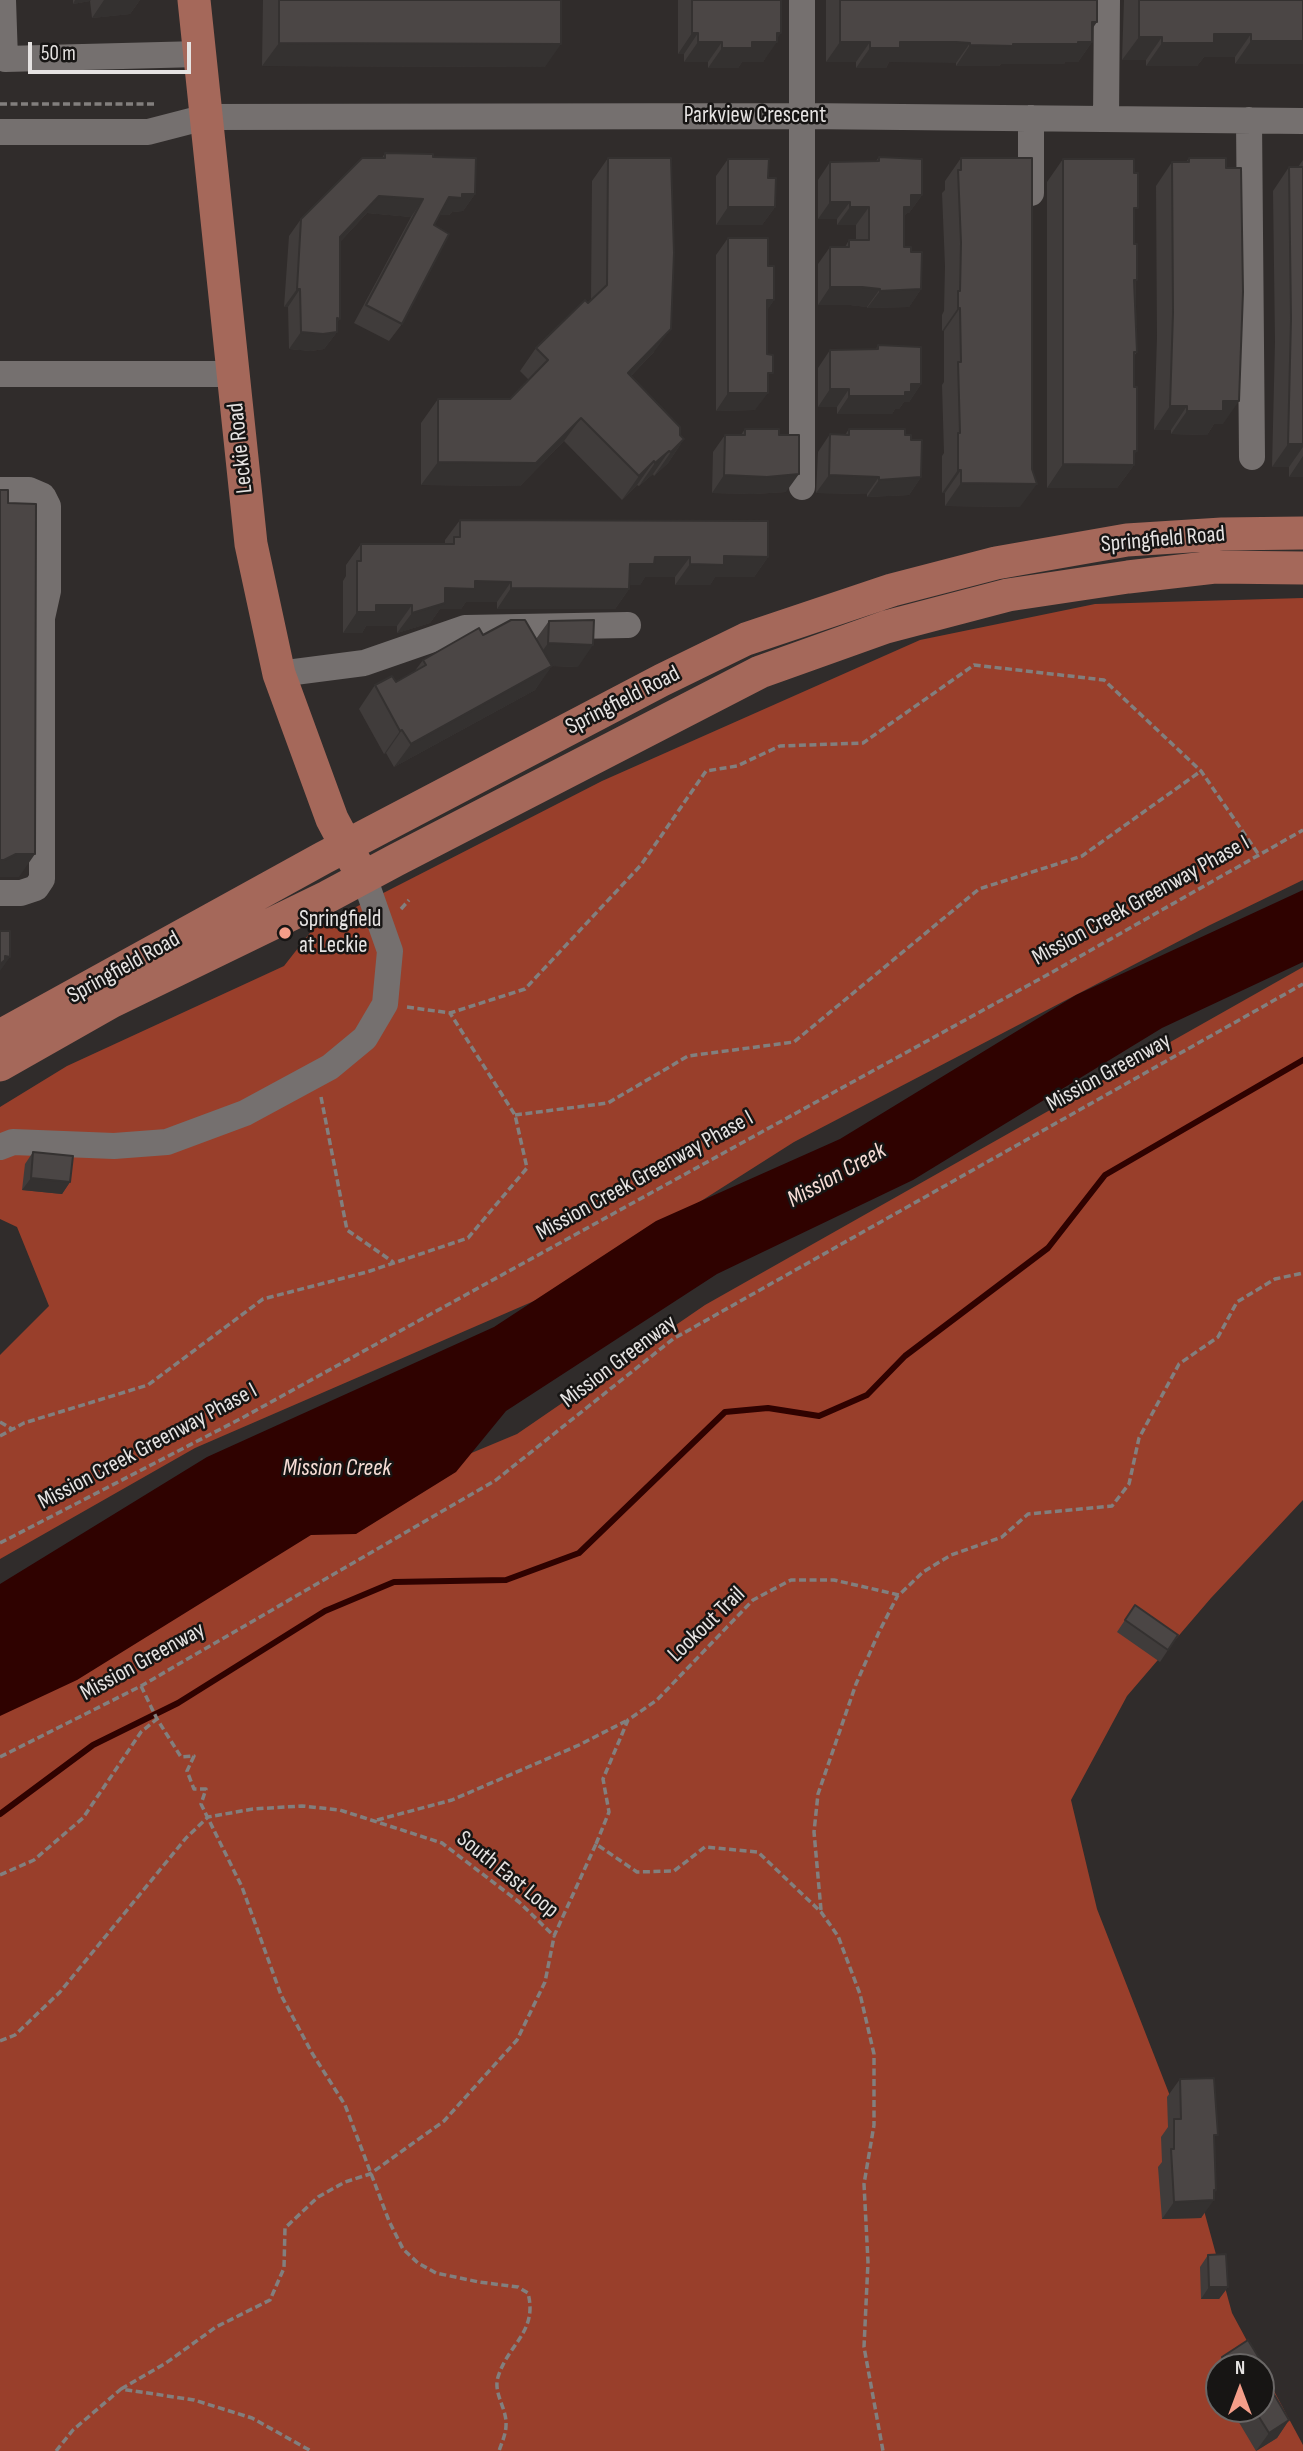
<!DOCTYPE html>
<style>
body{margin:0}
#map{position:relative;width:1303px;height:2451px;overflow:hidden;background:#302c2b;font-family:"Sofia Sans Condensed",sans-serif}
canvas{display:block}
.north{position:absolute;left:1205px;top:2353px;width:70px;height:70px;box-sizing:border-box;background:#171514;border:2px solid #6a6766;border-radius:50%;rotate:0deg;font-size:19px;font-weight:700;line-height:28px;text-align:center;color:#e6e3e2}
.north::after{content:'';display:block;margin:auto;width:24px;height:32px;background:#f49e89;clip-path:polygon(50% 0,100% 100%,50% 72%,0 100%)}
.scale{position:absolute;left:28px;top:42px;width:163px;height:32px;box-sizing:border-box;border:4px solid #e6e3e2;border-top:0;padding-left:9px;font-size:21px;line-height:24px;white-space:nowrap;color:#e6e3e2;-webkit-text-stroke:5px #171514;paint-order:stroke}
</style>
<div id="map">
<canvas width="1303" height="2451"></canvas>
<div class="north">N</div>
<div class="scale">50 m</div>
</div>
<script>
const c = document.querySelector('canvas').getContext('2d');
c.lineJoin = 'round';
function paint(path, color) { c.fillStyle = color; c.fill(path, 'evenodd'); }
function strokePath(path, color, width, dash) { c.strokeStyle = color; c.lineWidth = width; c.lineCap = dash ? 'butt' : 'round'; c.setLineDash(dash || []); c.stroke(path); }
function drawText(font, color, halo, rows, align = 'center') {
  c.font = font + ' "Sofia Sans Condensed",sans-serif'; c.lineWidth = 5; c.setLineDash([]); c.textBaseline = 'middle'; c.strokeStyle = halo; c.fillStyle = color; for (const [text, x, y, turn = 0] of rows) {
    c.save(); c.translate(x, y); c.rotate((+turn || 0) * Math.PI / 180); c.textAlign = isNaN(turn) ? turn : align; if (halo) c.strokeText(text, 0, 0); c.fillText(text, 0, 0); c.restore();
  }
}
paint(new Path2D(`
 M1303,598V880L1208,926L794,1142L564,1288L195,1448L0,1559V1355L49,1306L17,1227L0,1219V1107L67,1066L284,966L313,929L602,781L920,640L1095,604Z
 M1303,967V1500L1211,1598L1127,1696L1071,1800L1097,1909L1179,2119L1232,2313L1303,2445V2451H0V1694L179,1575L517,1434L705,1305ZM1219,2367H1261V2409H1219Z`), '#993f2b');
paint(new Path2D(`
 M1303,890V962L1162,1028L913,1180L717,1274L506,1411L456,1472L356,1534L311,1535L77,1680L0,1716V1584L207,1457L494,1327L656,1221L840,1139L1076,995Z`), '#2f0200');
strokePath(new Path2D(`
 M0,1814L93,1745L178,1703L325,1611L394,1582L506,1580L579,1553L725,1412L768,1408L819,1416L867,1395L905,1356L1048,1248L1105,1175L1303,1060`), '#2f0200', 6);
strokePath(new Path2D(`
 M0,104H155
 M401,909L409,900
 M407,1007L450,1013L525,989L641,865L706,771L737,766L780,746L863,743L974,665L1104,680L1201,771L1259,855
 M321,1097L347,1230L393,1262
 M515,1115L608,1103L688,1056L794,1042L979,889L1082,856L1201,771
 M0,1422L12,1429
 M0,1436L24,1423L148,1385L263,1299L367,1272L468,1238L527,1168L515,1115L450,1013
 M0,1543L242,1418L1047,975L1303,830
 M141,1686L157,1719L181,1757L194,1756L187,1771L194,1789H206L201,1804L242,1887L281,1995L312,2053L345,2105L389,2221L403,2249L418,2263L436,2273L479,2282L518,2287L528,2293C538,2332 508,2344 498,2377C493,2394 507,2408 506,2425C506,2434 502,2442 499,2451
 M0,1757L141,1686L496,1480L673,1339L1303,984
 M377,1820L452,1800L579,1745L626,1721
 M596,1844L609,1812L603,1779L628,1720L657,1700L753,1600L791,1580H834L899,1595L923,1572L951,1555L1002,1537L1028,1514L1112,1506L1129,1484L1139,1438L1179,1364L1218,1337L1237,1302L1275,1279L1303,1273
 M0,1875L34,1860L83,1818L141,1732L157,1719
 M821,1910L814,1832L818,1794L856,1684L879,1632L898,1595
 M0,2041L15,2035L60,1992L186,1838L208,1817L253,1809L302,1806L340,1810L442,1843L519,1902L554,1936L596,1844L637,1872L674,1871L705,1847L758,1852L821,1912L838,1936L860,1994L874,2054V2125L864,2184L868,2262L864,2347L883,2451
 M121,2389L166,2363L216,2327L270,2300L284,2268L285,2228L318,2197L345,2182L370,2174L444,2121L517,2040L545,1982L554,1937
 M56,2451L73,2430L121,2389L194,2400L252,2418L311,2451`), '#827f7e', 3.5, [7, 3.5]);
strokePath(new Path2D(`
 M3,0L5,59L200,54
 M802,0V487
 M1031,118V193
 M1106,119L1107,0
 M1249,120L1252,457
 M0,132H148L206,117L802,116L1303,121
 M0,374H233
 M0,490H29L43,496L48,506V591L42,618V879L36,888L21,893H0
 M279,674L364,663L465,628L628,625
 M0,1147L13,1142L114,1146L167,1142L245,1113L330,1067L365,1038L385,1004L390,951L364,877`), '#75706f', 26);
strokePath(new Path2D(`
 M194,0L251,544L279,674L332,819L357,866
 M0,1036L323,858L662,680L746,639L892,590L996,563L1127,540L1222,534L1303,533
 M0,1065L111,1002L327,897L396,860L760,672L886,627L1008,595L1128,577L1215,567L1303,568`), '#a5685a', 33);
paint(new Path2D(`
 M73,0H140L130,14L92,18L90,1L73,4Z
 M263,0H561L545,67L262,66Z
 M678,0H781L777,39L763,62H742L738,68H708V62H684V54H678Z
 M826,0H1097L1092,29V42L1078,62H1065L1064,64H1001L999,66H956V63L942,62H889L886,68H856V62H826Z
 M1124,0H1303L1235,64V57H1204L1197,66H1146V60H1122Z
 M385,153L433,157L475,194L463,211L452,212L449,215H439L434,225L402,324L389,341L354,323L411,217L367,213L340,242L337,332L324,349L311,351L289,349L288,307H284L289,236L301,219L382,158Z
 M879,157L922,195L909,213H907L904,216V247L911,252L921,289L909,307L867,308V307L850,305H818V264L830,247H845L849,240H856V225H837V219H818V180L830,162L876,161Z
 M608,158L654,352L631,376L684,439L668,463L654,476L653,474L639,486L637,485L622,500L564,441L520,486L421,485V423L438,399H510L529,380L520,371L536,348L591,300L592,181Z
 M961,158L1020,507L945,506V493H942V456L944,453L942,385L944,382V331H942V315L944,311L945,266L942,193L945,190V181Z
 M1189,158L1223,424H1214L1207,435L1171,434V430H1154L1157,337L1156,186L1172,162H1186Z
 M728,159L768,178L775,207L762,225H716V176Z
 M1063,159L1134,213L1137,352L1134,356V465L1117,488H1047V182Z
 M1303,160V477H1289V467H1272L1275,342L1273,191L1289,167H1298Z
 M728,238L768,266L774,300L767,310L768,380L755,410L716,411V255Z
 M878,345L921,384L909,402H904L899,409H895L892,414H837V407H818V368L830,350L876,349Z
 M745,429L779,435L786,492L754,494L712,493L713,452L725,435H741Z
 M849,429L905,435L911,440L921,477L909,495L867,497V494L816,493L818,452L830,434L845,435Z
 M460,520L768,557L754,577H715L710,585H675V577H645L640,585H629V589L615,609H497V602H466L461,609H440L430,623L397,633V626H366L362,633H343V581L346,576V565L361,544H445V540Z
 M549,621L578,667L551,666L535,690L394,767L386,753L384,754L359,709L375,685L396,682L414,672L423,660L483,635L536,639Z
 M33,1152L70,1182L62,1194L22,1190L25,1164Z
 M1135,1605L1178,1635L1160,1662L1117,1632Z
 M1180,2079L1215,2140L1216,2190L1201,2218L1162,2219L1158,2167L1162,2162L1161,2137L1168,2127L1167,2097Z
 M1208,2255L1228,2287L1219,2299H1201L1200,2267Z
 M1248,2340L1269,2374L1266,2378L1273,2390L1272,2392L1289,2420L1277,2438L1256,2451L1231,2409H1261V2367H1219V2390L1210,2374L1222,2357Z`), '#403c3b');
paint(new Path2D(`
 M75,0H91L90,1L73,4Z
 M104,0H140L130,14L92,18Z
 M1092,22H1097L1083,42H1092L1078,62H1065L1064,64H1001L999,66H956L970,45L1013,44Z
 M692,33H698L684,54H678Z
 M777,33H781L775,42H777L763,62H742L738,68H708L722,48L752,42Z
 M1214,34H1251L1235,57H1204L1197,66H1146L1162,43Z
 M1139,37H1162L1146,60H1122Z
 M1251,41H1303V64H1235Z
 M698,42H722L708,62H684Z
 M840,42H870L856,62H826Z
 M900,42H956L970,43L956,63L889,62L886,68H856L870,48Z
 M279,43L561,44L545,67L262,66Z
 M462,194H475L463,211L452,212L449,215H436L449,197Z
 M911,195H922L909,213H907L898,225H892Z
 M379,196L423,199L411,217L367,213L328,255L340,237Z
 M830,202H850L837,219H818Z
 M728,207H775L762,225H716Z
 M850,207H869L856,225H837Z
 M830,287H862L880,289L867,307L850,305H818Z
 M297,289H300L288,307H284Z
 M921,289L909,307L867,308L880,291Z
 M767,300H774L762,318Z
 M958,308H960L944,331H942Z
 M337,318L340,319L330,333L337,332L324,349L311,351L289,349L301,332Z
 M671,329L654,352L611,396L628,373Z
 M911,384H921L909,402H904L899,409H895L892,414H837L849,396Z
 M830,389H849L837,407H818Z
 M728,393H768L755,410L716,411Z
 M1223,401H1239L1223,424H1214L1207,435L1171,434L1187,411Z
 M1170,406H1187L1171,430H1154Z
 M581,418L564,441L520,486L421,485L438,462Z
 M684,439L668,463L654,476L671,452Z
 M1288,444H1303V447L1289,467H1272Z
 M669,451L653,474L639,486L655,463Z
 M1134,451H1137L1128,465H1134L1117,488H1047L1063,464Z
 M1303,456V477H1289Z
 M654,461L637,485L622,500L639,476Z
 M958,470H961L945,493H942Z
 M799,474L786,492L754,494L712,493L724,475Z
 M829,475L879,477L867,494L816,493Z
 M921,477L909,495L867,497L879,480Z
 M961,483L1037,484L1020,507L945,506Z
 M724,556L768,557L754,577H715L710,585H675L690,564Z
 M655,557H690L675,577H645L640,585H615L630,564Z
 M475,581L511,582L497,602H466L461,609H440L430,623L397,633L412,613L445,588Z
 M511,588L629,589L615,609H497Z
 M376,605H412L397,626H366L362,633H343L357,612Z
 M548,643L593,645L578,667L533,665Z
 M552,666L535,690L394,767L411,744Z
 M402,730L386,753L384,754L400,731Z
 M16,854H35L19,877H0V860Z
 M5,956L10,957L0,971V963Z
 M31,1178L70,1182L62,1194L22,1190Z
 M1214,2190H1216L1208,2201L1214,2200L1201,2218L1162,2219L1174,2202Z
 M1209,2287H1228L1219,2299H1201Z
 M1289,2420L1277,2438L1256,2451L1269,2433Z`), '#343130');
const building = new Path2D(`
 M279,0H561V44L279,43Z
 M692,0H781V33H777V42H752V48H722V42H698V33H692Z
 M840,0H1097V22H1092V42H1078V44H1013V46L970,45V43L956,42H900V48H870V42H840Z
 M1139,0H1303V41H1251V34H1214V43H1162V37H1139Z
 M385,153L433,154V157L476,158L475,194H462V198L449,197L434,225L449,234L402,324L366,305L423,199L379,196L340,237V319L337,318V332L323,334L301,332L300,289H297L301,219L362,158H385Z
 M879,157L922,159V195H911V207H904V247H911V252H922L921,289L880,291V289L862,287H830V247H849V240H869V207H850V202H830V162L879,161Z
 M608,158H671L674,253L671,329L628,373L680,427V435L684,439L671,452L669,451L655,463L654,461L639,476L581,418L536,463L438,462V399H510L548,360L536,348L585,300L588,303L607,285Z
 M961,158H1032V469L1037,484L961,483V470H958V433H960L958,362H961L960,308H958V291H960L961,243L958,170H961Z
 M1189,158H1226V168H1241L1243,292L1239,401H1223V411H1187V406H1170L1173,313L1172,162H1189Z
 M728,159H769L768,178H776L775,207H728Z
 M1063,159H1134V173H1138V208H1134V244H1137V280H1134L1137,352H1134V387H1137V451H1134V465L1063,464Z
 M1289,167H1303V444H1288L1291,319Z
 M728,238H768V266H774V300H767V354L773,355V373H768V393H728Z
 M878,345L921,347V384H911V392H905V396H849V389H830V350L878,349Z
 M745,429H779V435H799V474L767,477L724,475L725,435H745Z
 M849,429H905V435H911V440H922L921,477L879,480V477L829,475L830,434L849,435Z
 M0,490H8V503L36,504L35,854H16L4,860H0Z
 M460,520L768,521V557L724,556V565L690,564V557H655L654,564H630L629,589L511,588V582L475,581V589L445,588V603L412,613V605H376V612H357V561H361V544H454V537H460Z
 M511,620H525L552,666L411,744L402,730L400,731L375,685L392,676L396,682L426,665L423,660L479,628L483,635Z
 M594,620L593,645L548,643L549,621Z
 M0,931H10V957L5,956V960L0,964Z
 M33,1152L73,1156L70,1182L31,1178Z
 M1135,1605L1178,1635L1168,1650L1125,1620Z
 M1214,2078L1218,2135H1214L1216,2190H1214V2200L1174,2202L1171,2149H1174V2119H1181L1180,2079Z
 M1226,2254L1228,2287H1209L1208,2255Z
 M1248,2340L1269,2374L1265,2376L1273,2390L1272,2391L1289,2420L1269,2433L1254,2409H1261V2367H1228L1222,2357Z`);
paint(building, '#4b4645');
strokePath(building, '#343130', 2);
for (const [x, y, r, color] of [
 [285,933,7,"#f49e89"]
]) { const dot = new Path2D(); dot.arc(x, y, r, 0, 2 * Math.PI); c.fillStyle = color; c.fill(dot); strokePath(dot, '#171514', 2.5); }
drawText('23px', '#e6e3e2', '#171514', [
 ["Parkview Crescent",755,116],
 ["Leckie Road",241,448,-96],
 ["Springfield Road",1163,540,-5],
 ["Springfield Road",623,701,-27],
 ["Mission Creek Greenway Phase I",1141,901,-29],
 ["Springfield Road",124,968,-29],
 ["Mission Greenway",1109,1073,-29],
 ["Mission Creek Greenway Phase I",645,1176,-29],
 ["Mission Greenway",619,1362,-37],
 ["Mission Creek Greenway Phase I",148,1447,-28],
 ["Lookout Trail",707,1625,-44],
 ["Mission Greenway",143,1662,-29],
 ["South East Loop",507,1875,39]
]);
drawText('23px', '#e6e3e2', '#171514', [
 ["Springfield",299,920],
 ["at Leckie",299,946]
], 'left');
drawText('italic 24px', '#f7ddd6', '#171514', [
 ["Mission Creek",837,1176,-29],
 ["Mission Creek",337,1469]
]);
</script>
